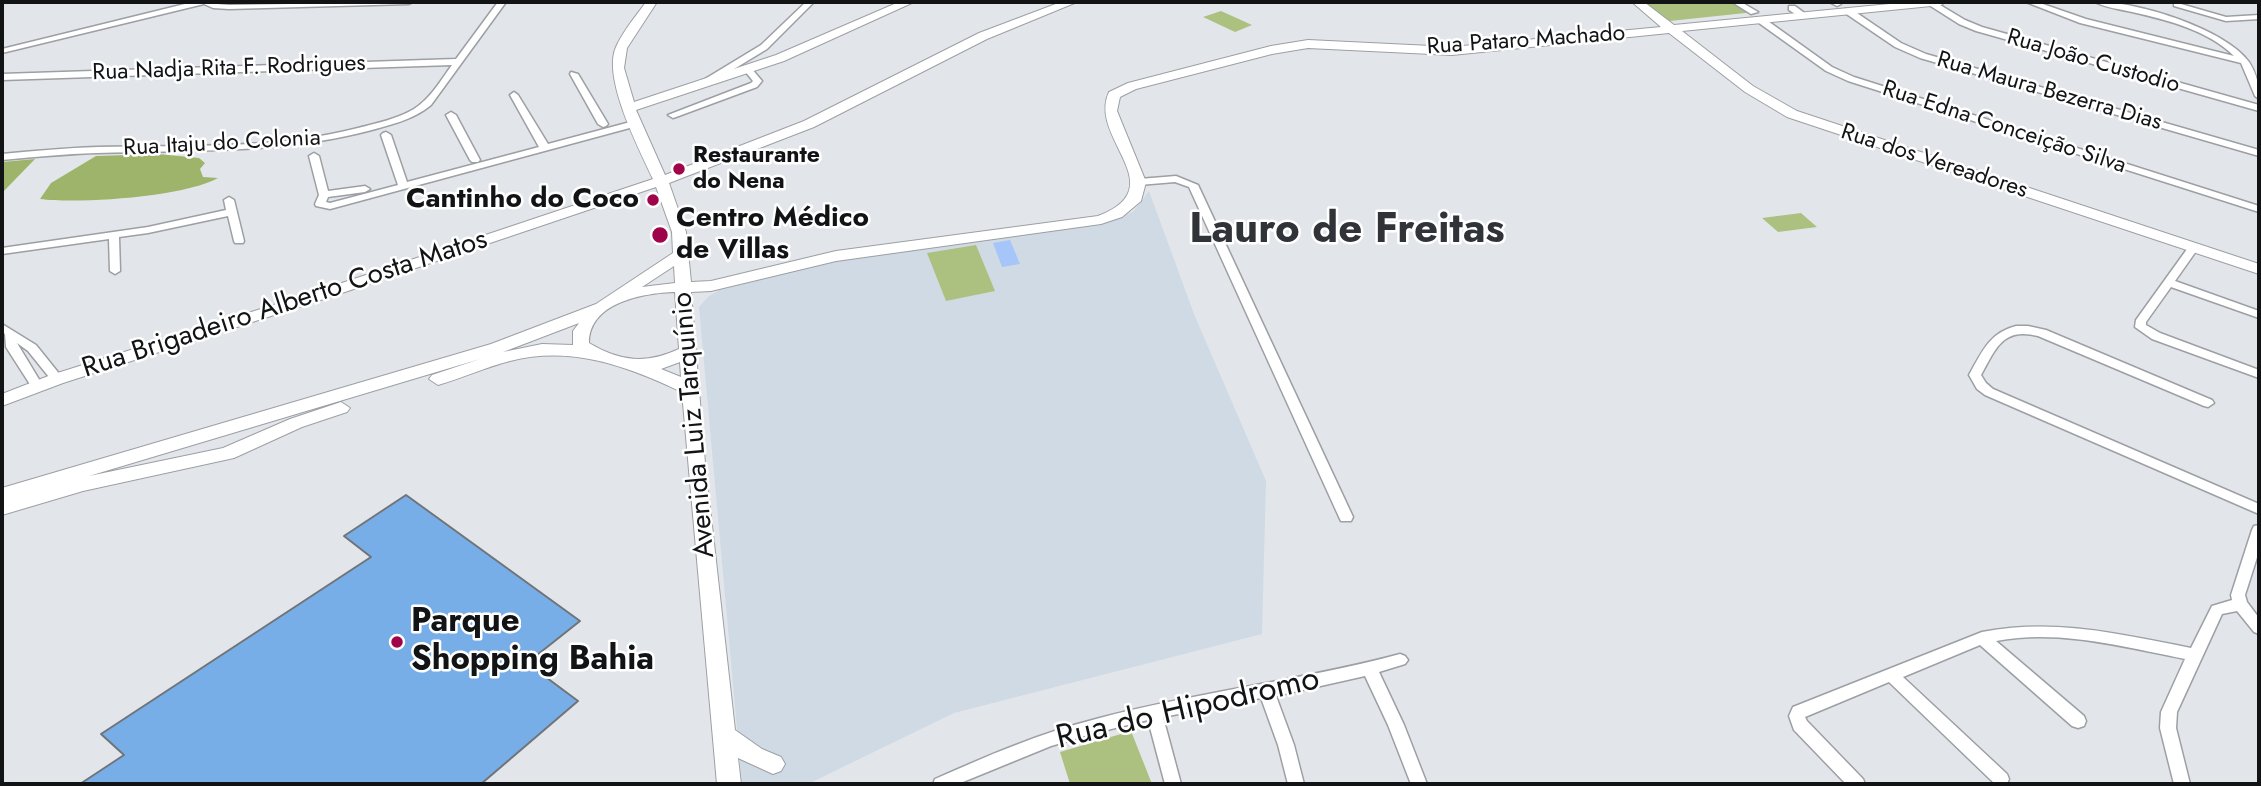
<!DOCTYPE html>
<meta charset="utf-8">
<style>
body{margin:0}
#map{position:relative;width:2261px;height:786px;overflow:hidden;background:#e2e6ea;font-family:Jost,sans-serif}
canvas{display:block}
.frame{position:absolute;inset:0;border:4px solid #121315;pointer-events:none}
</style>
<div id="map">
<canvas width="2261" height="786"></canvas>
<div class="frame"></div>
</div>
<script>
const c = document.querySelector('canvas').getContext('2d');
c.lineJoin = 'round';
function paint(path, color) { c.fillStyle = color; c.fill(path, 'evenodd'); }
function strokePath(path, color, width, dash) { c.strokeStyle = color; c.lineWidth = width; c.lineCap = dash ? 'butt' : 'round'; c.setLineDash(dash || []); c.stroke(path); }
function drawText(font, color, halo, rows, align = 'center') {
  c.font = font + ' Jost,sans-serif'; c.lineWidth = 5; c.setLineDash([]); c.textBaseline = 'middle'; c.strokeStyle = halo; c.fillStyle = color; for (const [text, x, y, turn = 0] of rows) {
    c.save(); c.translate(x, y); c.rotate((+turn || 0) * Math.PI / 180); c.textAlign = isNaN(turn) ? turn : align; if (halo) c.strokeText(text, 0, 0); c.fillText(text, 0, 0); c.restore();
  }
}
paint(new Path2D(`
 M1149,191L1194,314L1266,481L1262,634L954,713L808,784H742L699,307L708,297L719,290L867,254L1101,224L1133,212Z`), '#d0dae4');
paint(new Path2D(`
 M1641,2H1734L1755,12L1670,21Z
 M1221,11L1252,25L1235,32L1203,17Z
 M1801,213L1817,227L1778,232L1762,218Z
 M976,245L995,291L946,301L927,253Z
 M1131,731L1152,784H1070L1060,752Z`), '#acc180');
paint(new Path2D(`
 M158,154L199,158L205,163L200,169L203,177L218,178C184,197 79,204 40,199L51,183L96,156Z
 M35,159L2,193V162Z`), '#9eb46b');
paint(new Path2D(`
 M1010,240L1020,264L1002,267L993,243Z`), '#a6c5f9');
const building = new Path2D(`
 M406,495L580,621L527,663L578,701L481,784H80L124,755L101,734L371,557L344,536Z`);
paint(building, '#77aee7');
strokePath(building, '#707478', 2);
const street = new Path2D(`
 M193,2L229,5L413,2L409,4L229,9L213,8L204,4L2,53V49Z
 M498,2H506L431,105C413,120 390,125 368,131C279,154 189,150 97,153C65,154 34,157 2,160V154C34,151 66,148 98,147C185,145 273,150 358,128C377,123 397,119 414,109C430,99 441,80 452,65L2,80V74L456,59Z
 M806,2H814L767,49L711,83H705V79L761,45Z
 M1732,2H1741L1758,12L1751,14Z
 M1829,2H1839L1841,4L1837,6Z
 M1929,2H1935L1965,20L1982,27L2259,105V111L1976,31L1959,24L1929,5Z
 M2026,2H2037L2086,19L2234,56C2208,30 2167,20 2132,12C2120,9 2106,8 2095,2C2134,0 2226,29 2249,62C2257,74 2259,85 2259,99L2255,96L2241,63L2080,23Z
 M2174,2L2226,17L2259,15V19L2226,21L2174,6Z
 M1789,6H1795L1807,15L1800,17L1789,10Z
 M1845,9H1851L1901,43L1926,54L2259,150V156L1920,58L1895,47L1845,13Z
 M1759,19H1765L1832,67L1854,77L2259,206V212L1848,81L1826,71L1759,23Z
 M745,68H751L762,81L757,87L676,117L673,118L668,115L751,83L753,81L744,70Z
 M571,72L578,74L608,124L606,126L603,127L598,124L570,74Z
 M514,92L518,95L548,144L634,121L639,124L637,126L330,209L316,206L315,204L319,195L309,156L314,153L319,156L328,191L365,186L370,189L365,192L328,197L326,202L330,203L398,185L381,135L383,133L386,132L391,135L407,182L539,147L510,95Z
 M451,112L456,115L480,160L478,162H472L470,160L446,115Z
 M1176,176L1198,185L1353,517L1351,521H1341L1339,517L1189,187L1175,182L1139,185L1134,182L1139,179Z
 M229,197L234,200L244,241L243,243H235L234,241L228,216L148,233L119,237L120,271L115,274L110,271L109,239L2,254V248L148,227L226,210L224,200Z
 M2194,244L2199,247L2175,281L2259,311V318L2171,287L2146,322V325L2160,333L2259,370V378L2152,339L2135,327L2136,320L2190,245Z
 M2,324L36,345L61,376L63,379L61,382H53L28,351L17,343L43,386L41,389H33L6,347L5,334L2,332Z
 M2016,326H2028L2046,330L2212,400L2214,403L2208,407L2204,406L2038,336C2003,327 1996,348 1981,375L1986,383L1993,389L2259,504V514L1985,395L1977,389L1969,375C1982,352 1989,333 2016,326Z
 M2259,525V551L2245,595L2247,602L2259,618V634L2254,632L2237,611L2222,614L2177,712L2176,728L2190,784H2174L2160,728L2161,712L2185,659C2124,647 2059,629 1996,641L2084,716L2086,721L2084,726L2078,728L2072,726L1980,645L1903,677L2007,774L2009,779L2007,784H1995L1889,682L1805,717L1807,721L1863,779L1865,784H1846L1794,730L1789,716L1793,707L1982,632C2055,618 2119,634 2191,648L2212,606L2232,600L2231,595L2252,530L2254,526Z
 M1400,654L1405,656L1408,660L1405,664L1379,672L1404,725L1427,784H1411L1388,725L1365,676L1276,696L1294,745L1304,784H1288L1278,745L1261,698L1163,717L1181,784H1165L1148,720L1095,733L1051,746L958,784H933L935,779C987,756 1040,733 1096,719C1196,692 1300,681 1400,654Z`);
const secondary = new Path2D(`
 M646,2H657L627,48L624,68L634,102L776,55L899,2H914L784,61L636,110L665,175L804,121L979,33L1061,2H1077L987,39L814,127L669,183L686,232L691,282L711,281L836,251L1098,216C1175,187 1087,138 1109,92L1128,83L1271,46L1308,40L1452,47L1661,27L1632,2H1644L1674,25L1910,2H1946L1941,5L1682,31L1753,86L1797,111L2259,264V274L1787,117L1745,92L1669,33L1452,55L1308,48L1272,54L1136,89L1120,97L1117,111L1146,182L1141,201L1122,217L1101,224L836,261L711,291L691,292L705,463L735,730L762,749L781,757L785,764L781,771L773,774L738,758L741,784H717L682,392C627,366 571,345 510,361C486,367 462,378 438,385L429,379L432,375L480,359L89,476L223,448L290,419L341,402L350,408L347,412L302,427L234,458L83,491L2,515V488L491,344L596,304L673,253L672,232L656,187L330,297L63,383L2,406V394L51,375L318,291L653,179C639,149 602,78 616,47C623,31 636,16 646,2ZM674,266L675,283L642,287ZM675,292L679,349C647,364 621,362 589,343C589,302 644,293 675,292ZM579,323L573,331V345L542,344L503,352ZM680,362L681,377L661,369Z`);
strokePath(street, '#9c9fa3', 3);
strokePath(secondary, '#9c9fa3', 2);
paint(street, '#fff');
paint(secondary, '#fff');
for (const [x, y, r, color] of [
 [679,169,7,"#9f044a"],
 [653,200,7,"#9f044a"],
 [660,235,9,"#9f044a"],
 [397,642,7,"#9f044a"]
]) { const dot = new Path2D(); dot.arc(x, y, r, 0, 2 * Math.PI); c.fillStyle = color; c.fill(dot); strokePath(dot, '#fff', 2.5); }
drawText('23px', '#121315', '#fff', [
 ["Rua Pataro Machado",1526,41,-4],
 ["Rua João Custodio",2093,62,16],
 ["Rua Nadja Rita F. Rodrigues",229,69,-2],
 ["Rua Maura Bezerra Dias",2049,92,16],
 ["Rua Edna Conceição Silva",2004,128,18],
 ["Rua Itaju do Colonia",222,144,-3],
 ["Rua dos Vereadores",1934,162,18]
]);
drawText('bold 23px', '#121315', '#fff', [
 ["Restaurante",693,156],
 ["do Nena",693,182]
], 'left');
drawText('bold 28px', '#121315', '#fff', [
 ["Cantinho do Coco",639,200],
 ["Centro Médico",676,219,"left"],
 ["de Villas",676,251,"left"]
], 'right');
drawText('28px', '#121315', '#fff', [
 ["Rua Brigadeiro Alberto Costa Matos",285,305,-18],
 ["Avenida Luiz Tarquínio",695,425,-95]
]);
drawText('bold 33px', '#121315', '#fff', [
 ["Parque",411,623],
 ["Shopping Bahia",411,661]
], 'left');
drawText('33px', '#121315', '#fff', [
 ["Rua do Hipodromo",1188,710,-13]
]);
drawText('bold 42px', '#303337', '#fff', [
 ["Lauro de Freitas",1347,232]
]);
</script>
